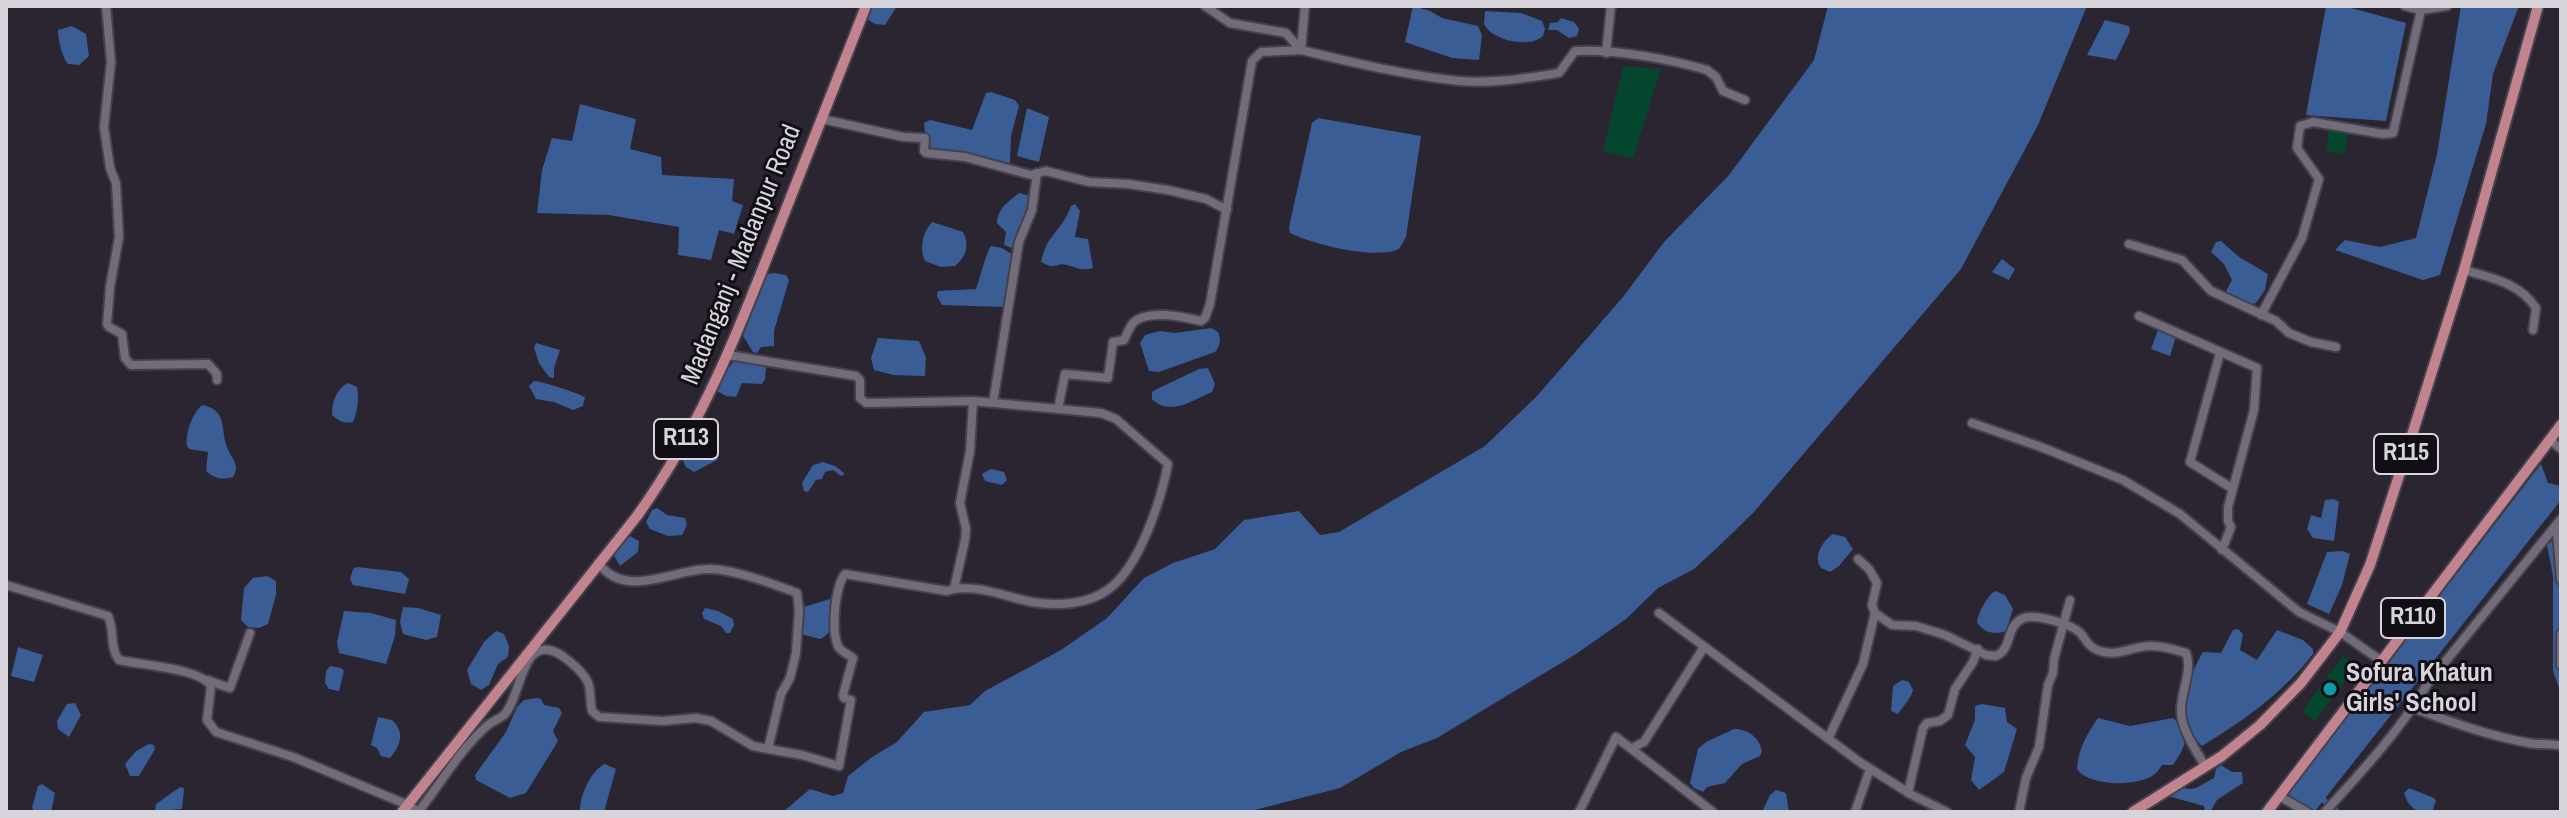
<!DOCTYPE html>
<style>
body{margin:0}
#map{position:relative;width:2567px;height:818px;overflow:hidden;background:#2a2531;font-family:"Archivo Narrow",sans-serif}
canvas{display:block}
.frame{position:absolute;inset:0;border:8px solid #d7d4dc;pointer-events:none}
</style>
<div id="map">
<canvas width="2567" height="818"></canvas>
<div class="frame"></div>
</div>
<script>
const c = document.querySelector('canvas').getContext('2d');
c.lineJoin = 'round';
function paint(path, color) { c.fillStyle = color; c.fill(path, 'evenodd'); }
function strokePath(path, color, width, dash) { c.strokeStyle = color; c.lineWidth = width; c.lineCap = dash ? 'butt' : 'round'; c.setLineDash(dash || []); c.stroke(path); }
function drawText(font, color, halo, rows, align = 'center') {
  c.font = font + ' "Archivo Narrow",sans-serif'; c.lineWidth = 6; c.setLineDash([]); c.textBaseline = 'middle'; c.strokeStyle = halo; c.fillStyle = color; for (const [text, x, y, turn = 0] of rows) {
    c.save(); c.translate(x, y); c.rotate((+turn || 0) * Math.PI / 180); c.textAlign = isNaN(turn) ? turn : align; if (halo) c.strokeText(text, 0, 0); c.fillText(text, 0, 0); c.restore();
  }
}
paint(new Path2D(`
 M1623,66L1661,69L1633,159L1603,151Z
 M2328,129L2349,132L2344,154L2327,151Z
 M2343,656L2357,665L2315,721L2302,711Z`), '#05462f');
paint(new Path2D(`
 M869,6H897L885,25L875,24L868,20Z
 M1413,6L1430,11L1442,18L1478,26L1482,35L1479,60L1452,58L1405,42Z
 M1828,6H2087L2038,125L1961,269L1754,512L1719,546L1694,569L1658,588L1626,619L1576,654L1437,738L1401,752L1340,788L1247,812H783L810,789L833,796L843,793L848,776L872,757L897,742L924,712L970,705L985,691L1061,650L1107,618L1144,578L1173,563L1215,549L1244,520L1299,511L1320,535L1339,532L1485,446L1537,396L1623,297L1664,242L1729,175L1814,60Z
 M2326,6H2344L2406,23L2386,121L2306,115Z
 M2461,6H2519L2493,74L2486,124L2440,275L2423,280L2335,250L2345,240L2380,247L2416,238L2437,154Z
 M1485,11L1521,13L1542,21L1545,29L1543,36C1529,49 1491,40 1484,24Z
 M1561,18L1574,22L1579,29L1577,36L1569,38L1557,30H1548L1550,23L1558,22Z
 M2105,20L2129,26L2130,31L2116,60L2087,55Z
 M72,26L86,34L89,56L79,65L68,64C62,57 58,40 58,30Z
 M991,92L1015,100L1019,106L1011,136L1010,163L927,150L924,123L930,120L972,130L986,93Z
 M580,104L636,119L630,149L661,157L662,175L734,179L732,201L743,205L734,234L719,230L711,260L678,255L679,227L609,215L537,213L542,170L552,138L572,141Z
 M1027,108L1049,117L1039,162L1017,156Z
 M1318,118L1421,136L1406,237L1399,249C1375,260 1315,245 1290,233L1289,227L1312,123Z
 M1019,193L1030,196L1029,202L1015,249L1004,245L1006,232L997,223C997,209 1009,201 1019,193Z
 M1075,204L1080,211L1075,237L1088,239L1093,268C1083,271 1077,268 1067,265C1055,262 1058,271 1041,262C1047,233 1061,233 1071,206Z
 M932,222L963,232C970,245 966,257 955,266L941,267L925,261C919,248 923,232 932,222Z
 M2221,241L2239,257L2268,274L2265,290L2256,303L2247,306L2225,293L2232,280L2224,264L2211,252L2216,242Z
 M991,246L1002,248L1013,255L1003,307L942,305L937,296L938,291L976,289C980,278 986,253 991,246Z
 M2002,259L2015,269L2009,280L1992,272Z
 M774,273L786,275L789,280L774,331V346L761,347L757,353L753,352L743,336C752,315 752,291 767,274Z
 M2159,327L2167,332V335L2177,333L2170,356L2151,349Z
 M1211,328L1218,332C1221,340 1221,345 1215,352L1159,372L1149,371L1140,343L1145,335L1160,331L1175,333Z
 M878,338L919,341L926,358L925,376L893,375L874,370L871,358Z
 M536,343L560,350L554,368V378L549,377L539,363L534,348Z
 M733,362H747L766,367L765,379L762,384L742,383L736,397L726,396L717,391V384Z
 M1208,368L1215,384L1212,392C1193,400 1170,417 1152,399V392L1155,390L1199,369Z
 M534,381C542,381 577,393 585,397L583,406L573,410L554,402L536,399L529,386Z
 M348,383L357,387C359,399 358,411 353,422C344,424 339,421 332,415C332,402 336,389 348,383Z
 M202,405C228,410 220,428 227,447C231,459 241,464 233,477C222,480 215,479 206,471L208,452L189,449L187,446C185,432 193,413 202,405Z
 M692,439L712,443L719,453L717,460L694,472L686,467L680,454L686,443Z
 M823,462L835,466L845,474L841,476L833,470L825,472L822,479L816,480L808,492L804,491L802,483L813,465Z
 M2541,464L2548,483L2561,486V500L2315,811L2287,795Z
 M991,469L1004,472L1007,480L1002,485L985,481L982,474Z
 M2334,499L2339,502L2334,541L2313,538L2307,529L2311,515L2321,518L2325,500Z
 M657,508L667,515L685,518L687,525L682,535L668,536L650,529L646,522L652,510Z
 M1833,534L1845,537L1853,549L1839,566L1830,572L1821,568C1813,557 1822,541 1833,534Z
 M630,536L639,541L638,552L620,566L612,552Z
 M2343,551L2350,554L2342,585L2329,614L2307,604L2327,552Z
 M357,567L401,572L409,579L405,594L353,585L350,579L353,569Z
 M267,576L276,581V595L268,624L259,628L248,627L241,620L244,588L253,578Z
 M1995,591L2005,595L2013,609L2006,631C1994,635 1984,633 1977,622C1978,613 1988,595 1995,591Z
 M830,599L833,601C832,615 835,634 820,639L801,634L804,607Z
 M403,607L418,608L441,615L437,637L426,640L403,634L400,622Z
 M705,608L718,611L733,619L734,625L730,633H726L721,626L704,619L702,613Z
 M344,611L371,613L396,620L395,636L386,664L339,653L337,642Z
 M2238,629L2243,634L2240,650L2257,660L2277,630L2303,640L2313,649V654C2283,693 2243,721 2202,746C2198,741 2192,737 2190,731C2178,709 2191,671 2203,652L2221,653L2233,630Z
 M496,631L504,634L509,646L508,657L498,664L489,685L481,690L471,684L467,670L484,642Z
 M18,647L43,655L34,682L11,676Z
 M330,666L341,668L344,671L339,691L329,689L325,683L326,671Z
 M1902,680L1909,682L1913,690C1911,699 1903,706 1898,714L1891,711L1893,686Z
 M537,698L541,699L544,705L559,708L562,713L553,731L558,741L526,793L510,798L476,780L475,775L506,732L517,707L524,700Z
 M75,703L81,715L69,737L58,729L57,721L67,704Z
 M1982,704L2005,708L2007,722L2017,729L2004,772L1979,790L1971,780L1975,757L1965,745L1975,720V706Z
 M378,717L392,720C405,732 401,745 390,758L381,756L377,748L371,745Z
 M2098,718L2130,726L2173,718C2192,735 2185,748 2173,765H2162C2160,768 2158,771 2155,774C2140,787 2089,787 2077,769C2078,749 2087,734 2098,718Z
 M1734,729C1748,729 1759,737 1762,751L1760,756L1742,764L1725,783L1707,787L1703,792L1694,788L1690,783L1698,749L1706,742Z
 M149,744L154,745L155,749L139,776H130L125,764L136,751Z
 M605,764L616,769L604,812H580C579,797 591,770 605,764Z
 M2221,765L2232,772H2242L2243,783L2217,800L2210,812H2205L2204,806L2164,795L2179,785C2192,795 2201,784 2214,778L2216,769Z
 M42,784L55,793L51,812H35L32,808L38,786Z
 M180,787L184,788L182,809L155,811L156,804Z
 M2409,788L2434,798L2436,801L2432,812C2416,812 2409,809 2404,793Z
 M1776,790L1786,793L1789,812H1762L1770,795Z`), '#3a5d95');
strokePath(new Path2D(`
 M2561,545H2550L2556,576V670L2561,685
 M2318,795L2337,812`), '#3a5d95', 6);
const minor = new Path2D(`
 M106,6L111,62L104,127L110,168L116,183L119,237L110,287L107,324L109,327L122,334L125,358L131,365L208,364L217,374V380
 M1205,6L1230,23L1286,33L1301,50
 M1305,6L1301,50C1350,62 1409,76 1460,81C1492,84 1527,78 1559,73L1575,51C1615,49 1669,59 1707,70L1716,77L1723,91L1745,100
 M2405,6L2421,10L2447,6
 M1606,53L1611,6
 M822,119L903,137L925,138L924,151L926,153L965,157L1031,175L1046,171L1089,182L1128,184L1168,190L1206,199L1227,210
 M2129,244L2182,260L2211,291L2276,321L2289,333L2311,342L2336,347
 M2464,270C2492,278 2520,283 2536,308L2533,330
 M2261,315L2302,238L2319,179L2297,148L2300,126L2313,122L2383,134L2393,133L2421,10
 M2139,316L2257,368L2254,410L2228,507V521L2231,527L2222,550
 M2220,353L2190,462L2233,489
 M728,355L856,376L860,380V398L866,403L973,401L1101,413L1116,419L1168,464C1161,500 1140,566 1109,589C1088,605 1056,606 1032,602C1006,597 980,585 954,589
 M993,403L1019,242L1032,210L1037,173
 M1058,409L1065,374L1108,378L1113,342L1124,340C1127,334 1130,326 1134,322C1149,309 1183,317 1201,321L1205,318L1210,304L1252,61L1261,52L1301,50
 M1972,423L2041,447L2123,480L2180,514L2299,612L2340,632L2380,660
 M2550,440L2561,449
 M2557,532L2561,580
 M6,585L108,616C115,630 109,647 119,660C140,665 200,668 211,686L207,720L216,732L293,757L408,805L419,812
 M1659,613L1861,763L1912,795L1947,812
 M1875,613L1892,625L1916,626L1945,635L1986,655L1996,656C2013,649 2005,625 2024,618C2036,614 2074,624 2082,635C2088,643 2090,648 2100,651C2118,657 2133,646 2150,646C2161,645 2176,650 2186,653C2193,671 2180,693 2181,712C2182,731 2196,750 2205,766
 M2561,634V665
 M207,680L230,688L250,633
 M2413,708C2451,722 2489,736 2529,743C2540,745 2550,743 2561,746
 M1828,739L1863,664L1875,613L1872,605L1877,583L1869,569L1858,559
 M1632,748L1644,742L1704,647
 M768,749L802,755L839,766L851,700L844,698L843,695L853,658C848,654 841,652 838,646C831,630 835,587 845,574L947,591L954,589L965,540L966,529L960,503L970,451L973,401
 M1908,793L1923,728L1927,723L1940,721L1948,715L1955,689L1973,662L1978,649
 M2279,796L2307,812
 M419,811C441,783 461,748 488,725C493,721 499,719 504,715C522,697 521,630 561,655C570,661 587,675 589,686C591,695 590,702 592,711L599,717L663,721L696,718L711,721L753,746L768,749L781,694L790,678L796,653L799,610L797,593C773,584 736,570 711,569C674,568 627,601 598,563
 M1579,812L1616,737L1713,812
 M1855,812L1870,769
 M2019,812L2026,778L2039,747L2048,685L2053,673L2054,659L2070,600
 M2325,812C2362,771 2400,731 2428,683L2561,519`);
const major = new Path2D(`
 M402,812L637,516C701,427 740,328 779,227C808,153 837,80 866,6
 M2133,812L2222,756L2260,725L2301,683L2340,632L2370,565L2406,454L2464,270L2538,6
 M2267,812L2561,425`);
strokePath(minor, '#45414c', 12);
strokePath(major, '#45414c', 14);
strokePath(minor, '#726c7a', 8);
strokePath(major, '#c1848e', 10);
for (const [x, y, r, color] of [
 [2330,689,8,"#0f9aa8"]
]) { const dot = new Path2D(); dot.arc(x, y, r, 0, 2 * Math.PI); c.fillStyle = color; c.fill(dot); strokePath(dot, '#110f15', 3); }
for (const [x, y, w] of [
 [686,439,64],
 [2406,454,64],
 [2413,618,64]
]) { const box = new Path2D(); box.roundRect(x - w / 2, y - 20, w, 40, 6); c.fillStyle = '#110f15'; c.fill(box); strokePath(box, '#d7d4dc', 2); }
drawText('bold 24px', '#d7d4dc', null, [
 ["R113",686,439],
 ["R115",2406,454],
 ["R110",2413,618]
]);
drawText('26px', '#d7d4dc', '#110f15', [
 ["Madanganj - Madanpur Road",742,255,-68]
]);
drawText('bold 26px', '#d7d4dc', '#110f15', [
 ["Sofura Khatun",2346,674],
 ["Girls' School",2346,704]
], 'left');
</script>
